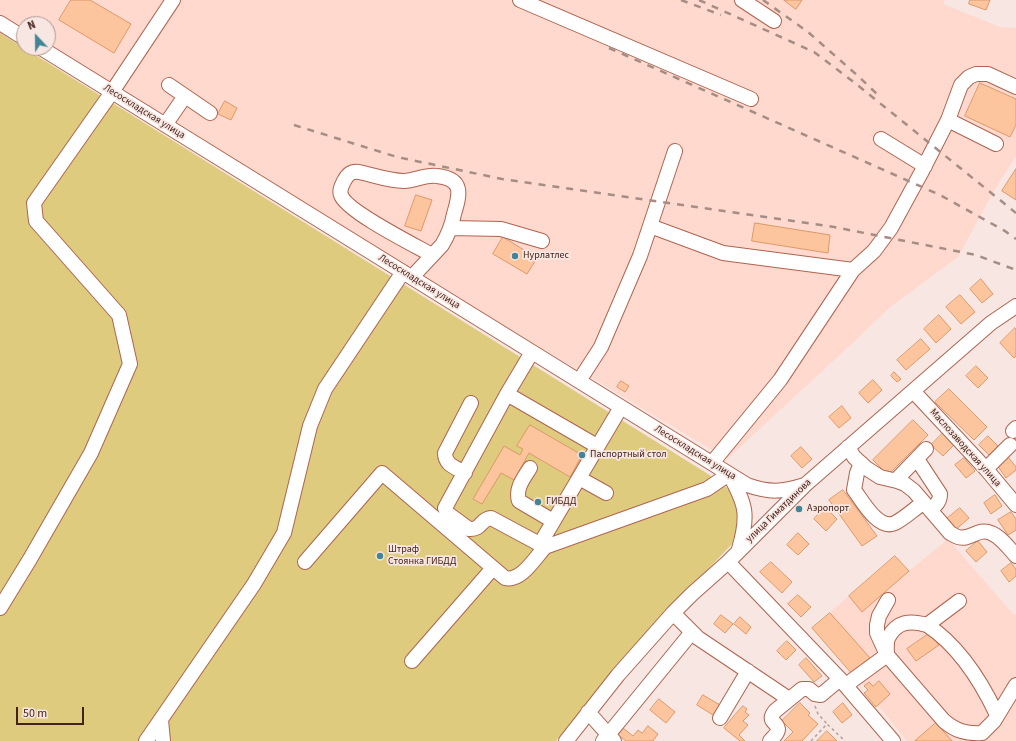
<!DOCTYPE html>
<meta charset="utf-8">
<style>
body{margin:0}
#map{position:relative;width:1016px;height:741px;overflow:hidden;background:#f7e6e1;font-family:"Source Sans 3",sans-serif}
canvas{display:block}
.north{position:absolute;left:16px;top:16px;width:40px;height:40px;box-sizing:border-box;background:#f7e6e1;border:1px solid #af9891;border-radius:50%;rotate:338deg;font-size:11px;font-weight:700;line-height:16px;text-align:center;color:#422219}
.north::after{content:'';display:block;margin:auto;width:14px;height:18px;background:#438596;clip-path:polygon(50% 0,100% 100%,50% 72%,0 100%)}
.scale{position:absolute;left:16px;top:707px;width:68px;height:18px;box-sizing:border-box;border:2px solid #422219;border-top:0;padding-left:5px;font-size:12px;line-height:14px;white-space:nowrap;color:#422219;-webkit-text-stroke:3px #f7e6e1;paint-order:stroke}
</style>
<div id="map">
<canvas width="1016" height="741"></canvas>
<div class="north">N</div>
<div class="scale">50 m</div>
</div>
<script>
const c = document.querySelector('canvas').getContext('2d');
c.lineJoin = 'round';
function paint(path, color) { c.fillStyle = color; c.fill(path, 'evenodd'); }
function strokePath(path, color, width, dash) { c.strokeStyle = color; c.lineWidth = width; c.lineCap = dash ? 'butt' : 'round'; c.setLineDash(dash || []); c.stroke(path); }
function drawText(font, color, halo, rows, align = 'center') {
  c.font = font + ' "Source Sans 3",sans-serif'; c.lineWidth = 3.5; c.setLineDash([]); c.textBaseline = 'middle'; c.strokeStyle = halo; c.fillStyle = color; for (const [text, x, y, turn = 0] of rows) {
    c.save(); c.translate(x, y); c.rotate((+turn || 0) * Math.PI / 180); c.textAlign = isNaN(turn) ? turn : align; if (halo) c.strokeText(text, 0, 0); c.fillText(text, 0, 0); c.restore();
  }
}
paint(new Path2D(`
 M0,0H945L943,4L1000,27L1016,28V156L995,189L958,257L889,308L857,339L727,459L286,195L48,47V24H24V32L0,17Z
 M948,539L1014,615L1016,614V741H907L878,705L876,707L864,693L868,690L812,628L895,556L909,571Z`), '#ffd9ce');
paint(new Path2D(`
 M0,33L708,474C714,479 727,487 731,492C741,508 738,528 732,544C671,608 611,671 556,741H0Z`), '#decb7d');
const building = new Path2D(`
 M71,0H90L131,24L114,53L59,20Z
 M784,0H802L796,9Z
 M970,0H990L986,10L969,4Z
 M980,83L1016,99V125L1010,137L965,116Z
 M225,101L237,108L231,120L218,114Z
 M1016,169V200L1002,191Z
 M416,195L432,200L421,231L405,226Z
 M755,223L830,235L828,253L752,241Z
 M503,237L537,258L527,274L493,254Z
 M981,279L993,294L982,303L970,289Z
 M960,295L975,312L961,324L946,307Z
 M939,315L951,329L936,343L924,329Z
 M1015,328L1016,330V356L1014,358L1000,343Z
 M921,339L930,349L906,370L897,360Z
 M976,366L988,378L978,388L966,376Z
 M894,372L901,379L897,382L891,376Z
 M873,380L882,390L868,403L859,393Z
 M621,381L629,386L625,392L617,387Z
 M949,389L987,427L974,440L935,402Z
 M842,406L851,418L839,428L829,417Z
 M913,420L928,435L888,475L873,460Z
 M530,425L582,455L570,477L529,453L514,480L501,473L482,504L473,499L504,446L520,455L523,449L517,446Z
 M944,432L956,443L943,456L931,445Z
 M988,436L998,446L989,455L979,445Z
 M801,447L812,459L802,468L791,456Z
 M1008,457L1016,467V470L1006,478L997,465Z
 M964,458L975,471L966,478L955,465Z
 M843,490L877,536L862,546L829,500Z
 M995,495L1002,506L991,514L984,503Z
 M825,507L837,519L826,531L814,519Z
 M960,508L969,518L953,532L944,521Z
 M1011,512L1016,519V530L1008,535L998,520Z
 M798,533L809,544L798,555L787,545Z
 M978,541L987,552L976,562L966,551Z
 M895,556L909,571L862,612L849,596Z
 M771,562L792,582L782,593L760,572Z
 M1011,563L1016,569V576L1009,582L1001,571Z
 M798,595L811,607L801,617L788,604Z
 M830,613L870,658L852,674L812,628Z
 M721,615L733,624L725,633L714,624Z
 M740,617L751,627L746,634L734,624Z
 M930,633L939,645L916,661L907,649Z
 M787,641L796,650L786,660L777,651Z
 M806,658L822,676L814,682L799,665Z
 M879,681L890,694L876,707L864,693L868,690L864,686L869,682L873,686Z
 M703,695L720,705L713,715L697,705Z
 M659,699L675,712L666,723L650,710Z
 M800,703L810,713L808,715L818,724L802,741H784L793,732L782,721Z
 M843,703L852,715L842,723L833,712Z
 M743,706L747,709L745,712L749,715L743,721L748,725L739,735L745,741H740L724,728Z
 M936,723L952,741H915Z
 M648,726L658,734L653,741H626L618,735L623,728L633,736L638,730L642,733Z
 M827,731L837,741H817Z`);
paint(building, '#fdc59e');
strokePath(building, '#dc9969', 1);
const minor = new Path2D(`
 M520,0L751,99
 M742,0L774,21
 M0,23L24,38
 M41,48L747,485C770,493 782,492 805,485
 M169,85L210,113
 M948,120L996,144
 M165,125L185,96
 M881,139L925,166
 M650,226L723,253L853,270
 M451,228L501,229L542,241
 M412,277L442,245C448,235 452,225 454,214C460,194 464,179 437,176C426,174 415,181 404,181C389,181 373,175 359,172C351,171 348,174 344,181C342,185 339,190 341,195C346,211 414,245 432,255
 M532,352L507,394L445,508L447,513L469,529C482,530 480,519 491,518L545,547L707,489L729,474C746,504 749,515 739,549
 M579,381L601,347L640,256L675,151
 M913,391L986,469L1016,505
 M507,394L597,446
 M1013,431L1016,428
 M848,447L854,457L866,468L880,477L897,481L905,484L914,491L950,533C952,534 955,536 958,537C970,541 978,527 991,533C1001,537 1009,548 1016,556
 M917,459L940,494C940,502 936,505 930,510
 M712,463L780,380L853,270L874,251L891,228L921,173L948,120L961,85L969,77L976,74H988L1016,87
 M861,463L857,473L854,490C862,500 878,531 895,523C905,518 914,509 923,503
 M530,468C524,478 515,488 519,501L553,521
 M986,469L1010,445
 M465,473C455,467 445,465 445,453L471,403
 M579,478L606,493
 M896,480L926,449
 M540,544L621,407
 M305,562L382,473L505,578C521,582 535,558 545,547
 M728,562L840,679L893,741
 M888,600L879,616L877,625V633L887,655L944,721C956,731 966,734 982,733L994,721L1016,685
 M0,608L30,559L91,453L130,364L119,315L36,221L34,203L112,92L173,0
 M673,613L698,638L789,699
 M927,625C959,646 981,681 997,715
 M412,661L493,568
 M846,685L887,655C887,650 886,643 888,638C897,621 910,620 927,625L959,601
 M588,712L614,741
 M720,718L748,671
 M161,720L163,741
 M146,741L254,584L284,533L310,426L325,389L403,272
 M566,741L618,675L673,613L692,594L728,562L805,485L991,323L1016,306
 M603,741L692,632
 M770,741C773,737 778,734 778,729C777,721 766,722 775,711L802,689H809L815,694L821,695L840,679`);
strokePath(minor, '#af6450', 16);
strokePath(new Path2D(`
 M815,706L818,714L827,724
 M811,741L827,724L845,741`), '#b6a09a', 1.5, [3, 3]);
strokePath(minor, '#fff', 14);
strokePath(new Path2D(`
 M681,0L721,15
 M699,0L814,52L855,83L1016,213
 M763,0L808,32L857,75L877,94
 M609,48L940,195L1005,231L1016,239
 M294,125L397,157L502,179L834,227L976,255L1016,270`), '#a58d86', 2.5, [7, 7]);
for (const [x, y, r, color] of [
 [515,256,4,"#438596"],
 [582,455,4,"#438596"],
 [538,502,4,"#438596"],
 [799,509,4,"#438596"],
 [380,556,4,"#438596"]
]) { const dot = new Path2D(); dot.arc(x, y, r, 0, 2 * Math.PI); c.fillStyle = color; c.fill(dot); strokePath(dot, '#f7e6e1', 1.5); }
drawText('10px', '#422219', '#f7e6e1', [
 ["Лесоскладская улица",144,112,32],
 ["Лесоскладская улица",419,282,32],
 ["Маслозаводская улица",965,448,48],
 ["Лесоскладская улица",695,453,32],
 ["улица Гиматдинова",779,511,-44]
]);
drawText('10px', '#422219', '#f7e6e1', [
 ["Нурлатлес",523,256],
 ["Паспортный стол",590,455],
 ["ГИБДД",546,502],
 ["Аэропорт",807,509],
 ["Штраф",388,550],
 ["Стоянка ГИБДД",388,562]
], 'left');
</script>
